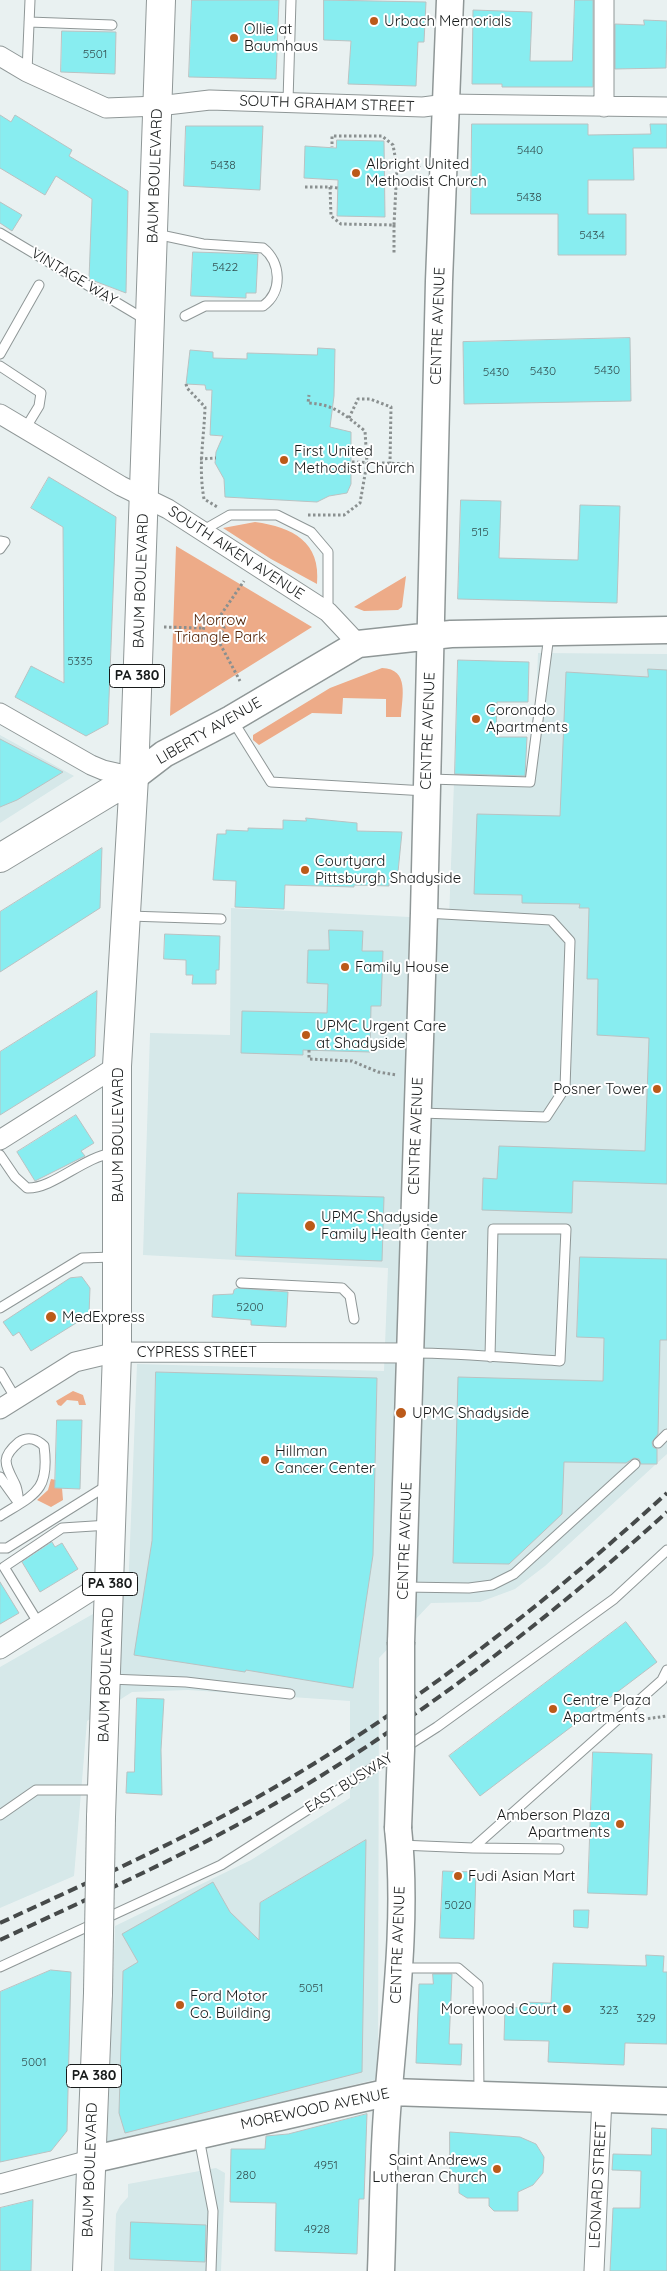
<!DOCTYPE html>
<style>
body{margin:0}
canvas{display:block;background:#e9f1f1}
</style>
<canvas width="667" height="2271"></canvas>
<script>
const c = document.querySelector('canvas').getContext('2d');
c.lineJoin = 'round';
function paint(path, color) { c.fillStyle = color; c.fill(path, 'evenodd'); }
function strokePath(path, color, width, dash) { c.strokeStyle = color; c.lineWidth = width; c.lineCap = dash ? 'butt' : 'round'; c.setLineDash(dash || []); c.stroke(path); }
function drawText(font, color, halo, rows, align = 'center') {
  c.font = font + ' Quicksand,sans-serif'; c.lineWidth = 4; c.setLineDash([]); c.textBaseline = 'middle'; c.strokeStyle = halo; c.fillStyle = color; for (const [text, x, y, turn = 0] of rows) {
    c.save(); c.translate(x, y); c.rotate((+turn || 0) * Math.PI / 180); c.textAlign = isNaN(turn) ? turn : align; if (halo) c.strokeText(text, 0, 0); c.fillText(text, 0, 0); c.restore();
  }
}
paint(new Path2D(`
 M538,653L667,654V1454L545,1566L515,1589L480,1602L431,1603L379,1658L378,2079L107,2145L115,1926L251,1860L350,1798V1701L188,1690L132,1692L87,1721L74,1876L0,1908V1667L128,1594L137,1364L384,1371L388,1268L143,1255L150,1033L230,1035L231,908L449,919L454,782L533,784Z
 M0,735L74,776L0,823Z
 M216,2168L225,2173L221,2271H114L116,2214L120,2206L128,2197V2184Z`), '#d6e8e9');
paint(new Path2D(`
 M255,522C293,527 321,542 317,584L271,559L223,528Z
 M176,546L312,627L170,716Z
 M406,576L402,607L398,610L364,611L354,607Z
 M382,668C410,669 402,697 401,717H386V699L343,698L342,714L312,713L259,745L253,740V735L330,688Z
 M73,1391L83,1395L86,1405H79L78,1401L67,1400L61,1406L58,1405L56,1401Z
 M51,1479L56,1480L62,1488L63,1500L51,1507L37,1500L48,1490Z`), '#edab88');
const building = new Path2D(`
 M192,0H279L276,79L189,77Z
 M324,0L426,2L424,42H418L416,86L348,84L351,41L324,40Z
 M575,0H593V87H502V84H472L473,10L532,12L530,61H572Z
 M644,20L667,21L666,68L615,69V24L644,25Z
 M62,31L116,32L115,74L61,72Z
 M0,115L11,122L15,115L72,150L69,156L128,191L126,293L89,279L92,199L56,176L45,195L0,168Z
 M472,124H588V135L651,134L650,124H667V148H633L634,180H588V214H626V255H558V214H471Z
 M186,126H263L260,190L184,186Z
 M337,140L384,141L385,217L337,216L338,180L304,178L305,146L336,148Z
 M0,202L22,215L12,231L0,223Z
 M193,252L258,254L256,293H246V298L191,296Z
 M630,338L631,401L464,404L463,342Z
 M318,348L335,349L334,396L330,427L351,432V484L347,493L329,496L317,502L225,497L224,479L215,463L216,452L223,436L210,435L212,390H206L205,385L186,384L190,350L213,352V358L247,359V353L317,355Z
 M49,477L116,517L108,724L86,736L15,697L31,666L64,683L63,527L31,508Z
 M461,500L501,501L499,558L578,560L580,505L620,506L617,603L458,599Z
 M458,660L529,662L528,702H497L496,737H527L525,776L455,774Z
 M648,669L667,670V1184L573,1181L572,1213L482,1210L483,1178L497,1179L499,1146L645,1151L649,1038L597,1035L598,979H587L589,908H579L580,904L522,903V895L474,894L477,814L560,816L566,672L648,677Z
 M0,739L63,772L17,800L0,807Z
 M306,818L357,823V831L402,832L397,882H389V886L354,885V887L285,885L284,909L235,907L236,881L213,880L217,834H226V830L248,831V828L283,829V820L306,821Z
 M102,848L100,908L0,972V912Z
 M329,930L363,931L362,951H383L381,1006H371L370,1052L303,1050V1055L241,1053L242,1011L327,1013L328,984L307,983L308,950H329Z
 M165,934L220,936L219,970H216V984H192L193,975H186V960L164,959Z
 M97,991L95,1056L0,1115V1052Z
 M76,1115L94,1143L81,1151L85,1156L35,1181L17,1152Z
 M238,1193L384,1197L382,1261L236,1256Z
 M580,1257L667,1259V1340H660L658,1434L652,1442L653,1447L657,1449V1464H641L639,1459L634,1458L626,1463L564,1462L562,1514L509,1564L453,1563L458,1377L603,1381L604,1338L577,1337Z
 M82,1277L90,1288L89,1315L31,1351L19,1332L13,1336L3,1322L70,1278Z
 M238,1288L288,1292L286,1327L251,1325V1320L212,1317L213,1295L233,1294L234,1290Z
 M156,1372L377,1378L373,1555L353,1688L246,1670L245,1672L134,1655L152,1541Z
 M57,1420H82L80,1489L55,1488Z
 M52,1542L55,1547L62,1543L78,1569L40,1592L22,1562Z
 M0,1582L19,1613L0,1624Z
 M626,1622L657,1662L480,1796L449,1756Z
 M137,1698L164,1699L161,1750L162,1795L126,1793L127,1772H134Z
 M593,1752L652,1754L647,1895L588,1893Z
 M366,1840L362,2072L125,2133L119,2113L123,1971L138,1962L122,1934L213,1882L230,1912L259,1940L260,1903Z
 M443,1871L476,1872L474,1939L440,1938Z
 M574,1910H589L588,1928L574,1927Z
 M646,1955L664,1956L663,1972H667V2044L625,2043L624,2065L548,2062L549,2041L504,2040L505,2007L522,2008V2002L551,2003L553,1963L646,1966Z
 M51,1970L71,1972L67,2131L51,2151L0,2162V1992Z
 M433,1974H452L449,2044H462L461,2065L416,2063L419,1984H433Z
 M367,2114L364,2199H359L357,2254L275,2251L276,2203L230,2202L231,2149H265L266,2136L288,2134Z
 M652,2128L667,2129V2271H610L613,2208H640L641,2171L612,2170L613,2154L651,2155Z
 M450,2132L520,2137L536,2144L544,2157L543,2173L533,2185L518,2192V2211H494L489,2206V2198H467L459,2193V2182L450,2173Z
 M33,2200L31,2271H0V2208Z
 M131,2222L206,2225L205,2262L130,2259Z`);
paint(building, '#88edf0');
strokePath(building, '#bac2c2', 1);
const service = new Path2D(`
 M29,22L112,25
 M27,72L30,0
 M288,101L291,0
 M0,233L146,320
 M156,234L203,244L263,248C281,262 283,292 263,306H205L185,316
 M0,354L39,285
 M0,366L41,393L39,406L25,429
 M202,531L230,515H277L311,532L328,552V612
 M0,541L5,542L0,549
 M233,721L271,782L426,791
 M429,779L530,782L549,635
 M129,916L221,919
 M420,1113L546,1117L565,1088L570,941L551,920L425,913
 M0,1155L15,1177L27,1188C53,1189 83,1157 113,1153
 M241,1283L342,1288L350,1296L354,1319
 M0,1308L82,1258L113,1257
 M412,1353C462,1353 511,1358 560,1361L566,1229H493L490,1357
 M0,1372L16,1399
 M658,1443L667,1434
 M0,1477L18,1502
 M0,1516C35,1494 50,1491 44,1446C37,1439 28,1436 19,1442C0,1458 5,1464 15,1484C18,1490 18,1497 19,1504
 M0,1548H7L108,1485
 M404,1587L469,1588L492,1585L514,1574L635,1464
 M39,1624L4,1567L62,1528L109,1525
 M109,1679L186,1682L290,1694
 M0,1815L36,1790H100
 M400,1845L473,1848L662,1680L667,1670
 M473,1848L559,1849
 M0,1967L221,1865L437,1727L614,1599L667,1550
 M400,1968H458L478,1985L479,2093
 M199,2138L213,2211L211,2271`);
const minor = new Path2D(`
 M0,56L27,72L106,108L158,106L210,100L423,107L446,104L667,107
 M604,107V0
 M0,414L121,486L168,509L328,612L358,644
 M0,713L91,765L103,770L134,777
 M0,1140L117,1066
 M0,1409L75,1362L117,1352L409,1353
 M0,1649L110,1579
 M0,2184L90,2160
 M594,2271L602,2098`);
const secondary = new Path2D(`
 M134,777L164,754L231,719L358,644L451,634L667,630
 M401,1642L424,913L439,281L450,0
 M90,2160L390,2092L667,2101
 M381,2271C383,2218 383,2165 387,2112C394,2020 408,1920 398,1828`);
const primary = new Path2D(`
 M0,858L134,777
 M101,1817L117,1352V1066L134,777L161,0
 M87,2271L98,1993`);
strokePath(service, '#8f9797', 11);
strokePath(minor, '#8f9797', 21);
strokePath(secondary, '#8f9797', 29);
strokePath(primary, '#8f9797', 30);
strokePath(new Path2D(`
 M384,167L421,168
 M305,187H330L331,216L341,224L394,225L397,167L393,145L382,136H332V147
 M330,187L338,188
 M394,225V255
 M186,384L187,388L205,407C204,440 198,465 204,499L219,508
 M349,418L358,399H370L391,407L390,463
 M200,459L216,458
 M352,462L413,464
 M308,515H344L360,503L367,463L365,431C345,415 334,404 308,403L309,395
 M218,619L244,581
 M164,627L202,628
 M218,640L211,642L205,640L202,635L205,622L212,619L223,623L224,628L218,640L240,681
 M309,1050V1059L352,1061L378,1072L397,1075
 M638,1720L667,1716`), '#8a9090', 3, [2.5, 2.5]);
strokePath(service, '#fff', 9);
strokePath(minor, '#fff', 19);
strokePath(secondary, '#fff', 26);
strokePath(primary, '#fff', 28);
strokePath(new Path2D(`
 M0,1923C91,1881 183,1840 270,1790C413,1707 544,1605 667,1493
 M0,1940C93,1896 187,1855 276,1803C417,1720 546,1622 667,1512`), '#464a4a', 4, [10, 5]);
const secondaryBridge = new Path2D(`
 M398,1828L401,1750V1642`);
const primaryBridge = new Path2D(`
 M98,1993L101,1817`);
strokePath(secondaryBridge, '#8f9797', 29, []);
strokePath(primaryBridge, '#8f9797', 30, []);
strokePath(secondaryBridge, '#fff', 26);
strokePath(primaryBridge, '#fff', 28);
for (const [x, y, r, color] of [
 [374,21,5,"#bb5a19"],
 [234,38,5,"#bb5a19"],
 [356,173,5,"#bb5a19"],
 [284,460,5,"#bb5a19"],
 [476,719,5,"#bb5a19"],
 [305,870,5,"#bb5a19"],
 [345,967,5,"#bb5a19"],
 [306,1035,5,"#bb5a19"],
 [657,1089,5,"#bb5a19"],
 [310,1226,6,"#bb5a19"],
 [51,1317,6,"#bb5a19"],
 [401,1413,6,"#bb5a19"],
 [265,1460,5,"#bb5a19"],
 [553,1709,5,"#bb5a19"],
 [620,1824,5,"#bb5a19"],
 [458,1876,5,"#bb5a19"],
 [180,2005,5,"#bb5a19"],
 [567,2009,5,"#bb5a19"],
 [497,2169,5,"#bb5a19"]
]) { const dot = new Path2D(); dot.arc(x, y, r, 0, 2 * Math.PI); c.fillStyle = color; c.fill(dot); strokePath(dot, '#fff', 2); }
drawText('12px', '#334f50', null, [
 ["5501",95,54],
 ["5440",530,150],
 ["5438",223,165],
 ["5438",529,197],
 ["5434",592,235],
 ["5422",225,267],
 ["5430",607,370],
 ["5430",543,371],
 ["5430",496,372],
 ["515",480,532],
 ["5335",80,661],
 ["5200",250,1307],
 ["5020",458,1905],
 ["5051",311,1988],
 ["323",609,2010],
 ["329",646,2018],
 ["5001",34,2062],
 ["4951",326,2165],
 ["280",246,2175],
 ["4928",317,2229]
]);
for (const [x, y, w] of [
 [137,676,55],
 [110,1584,55],
 [94,2076,55]
]) { const box = new Path2D(); box.roundRect(x - w / 2, y - 11.5, w, 23, 4); c.fillStyle = '#fff'; c.fill(box); strokePath(box, '#171a1a', 1); }
drawText('bold 14px', '#171a1a', null, [
 ["PA 380",137,676],
 ["PA 380",110,1584],
 ["PA 380",94,2076]
]);
drawText('15px', '#171a1a', '#fff', [
 ["Urbach Memorials",384,21],
 ["Ollie at",244,29],
 ["Baumhaus",244,46],
 ["Albright United",366,164],
 ["Methodist Church",366,181],
 ["First United",294,451],
 ["Methodist Church",294,468],
 ["Coronado",486,710],
 ["Apartments",486,727],
 ["Courtyard",315,861],
 ["Pittsburgh Shadyside",315,878],
 ["Family House",355,967],
 ["UPMC Urgent Care",316,1026],
 ["at Shadyside",316,1043],
 ["Posner Tower",647,1089,"right"],
 ["UPMC Shadyside",321,1217],
 ["Family Health Center",321,1234],
 ["MedExpress",62,1317],
 ["UPMC Shadyside",412,1413],
 ["Hillman",275,1451],
 ["Cancer Center",275,1468],
 ["Centre Plaza",563,1700],
 ["Apartments",563,1717],
 ["Amberson Plaza",610,1815,"right"],
 ["Apartments",610,1832,"right"],
 ["Fudi Asian Mart",468,1876],
 ["Ford Motor",190,1996],
 ["Co. Building",190,2013],
 ["Morewood Court",557,2009,"right"],
 ["Saint Andrews",487,2160,"right"],
 ["Lutheran Church",487,2177,"right"]
], 'left');
drawText('15px', '#171a1a', '#fff', [
 ["SOUTH GRAHAM STREET",327,104,2],
 ["BAUM BOULEVARD",155,176,-88],
 ["VINTAGE WAY",74,277,31],
 ["CENTRE AVENUE",438,326,-88],
 ["SOUTH AIKEN AVENUE",236,553,33],
 ["BAUM BOULEVARD",141,581,-88],
 ["LIBERTY AVENUE",209,731,-30],
 ["CENTRE AVENUE",428,731,-88],
 ["BAUM BOULEVARD",118,1135,-90],
 ["CENTRE AVENUE",416,1136,-88],
 ["CYPRESS STREET",197,1352],
 ["CENTRE AVENUE",405,1541,-88],
 ["BAUM BOULEVARD",106,1675,-88],
 ["EAST BUSWAY",349,1783,-32],
 ["CENTRE AVENUE",398,1945,-88],
 ["MOREWOOD AVENUE",315,2109,-12],
 ["BAUM BOULEVARD",90,2170,-88],
 ["LEONARD STREET",598,2185,-87]
]);
drawText('15px', '#52260b', '#fff', [
 ["Morrow",220,620],
 ["Triangle Park",220,637]
]);
</script>
